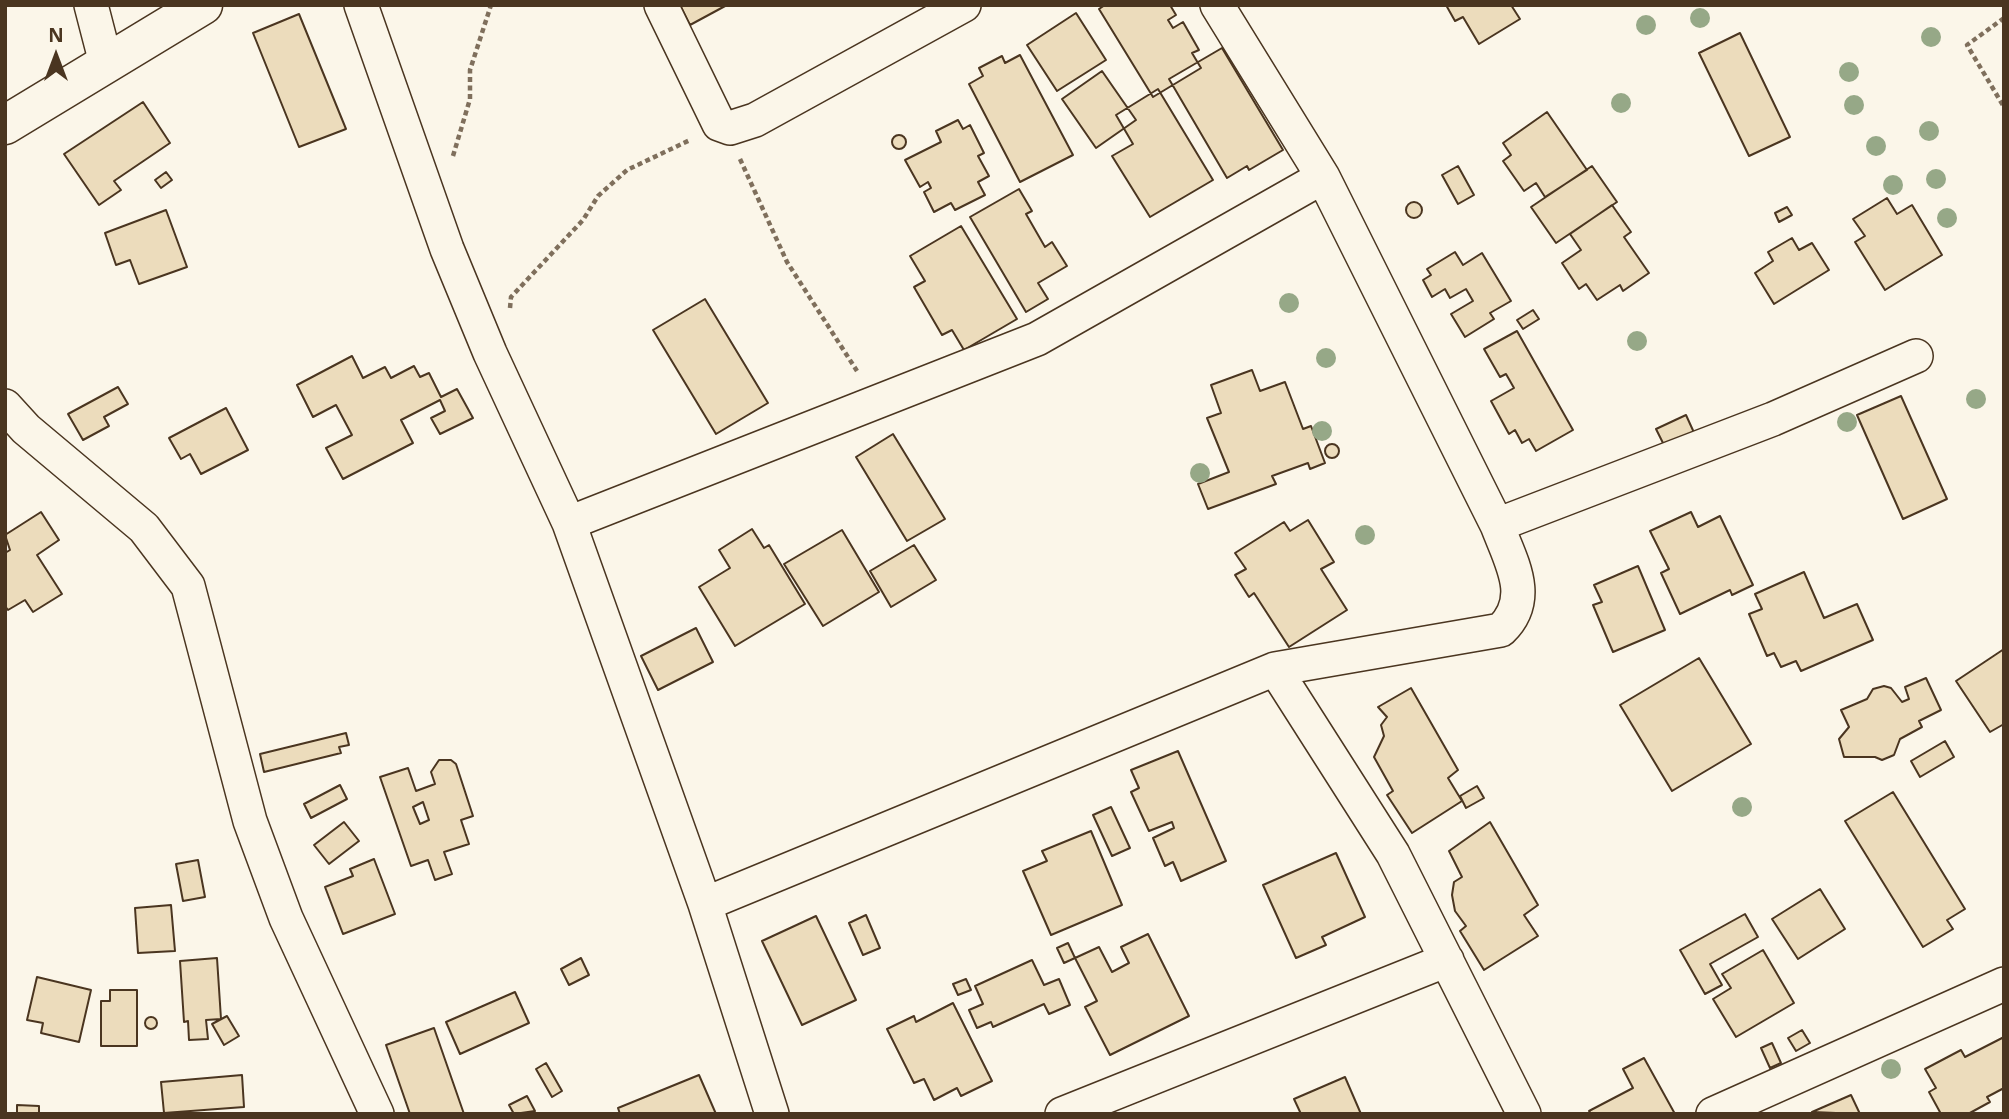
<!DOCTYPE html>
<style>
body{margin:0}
#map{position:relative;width:2009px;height:1119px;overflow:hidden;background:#fbf6e9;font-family:"Open Sans",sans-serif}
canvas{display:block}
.frame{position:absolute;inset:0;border:7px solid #4a3520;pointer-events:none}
.north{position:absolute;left:21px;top:21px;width:70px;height:70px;-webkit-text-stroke:5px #fbf6e9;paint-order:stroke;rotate:0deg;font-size:19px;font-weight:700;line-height:28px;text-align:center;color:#4a3520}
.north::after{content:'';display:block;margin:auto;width:24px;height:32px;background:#4a3520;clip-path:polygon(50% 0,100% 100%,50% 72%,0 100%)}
</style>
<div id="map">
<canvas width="2009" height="1119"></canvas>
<div class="frame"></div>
<div class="north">N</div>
</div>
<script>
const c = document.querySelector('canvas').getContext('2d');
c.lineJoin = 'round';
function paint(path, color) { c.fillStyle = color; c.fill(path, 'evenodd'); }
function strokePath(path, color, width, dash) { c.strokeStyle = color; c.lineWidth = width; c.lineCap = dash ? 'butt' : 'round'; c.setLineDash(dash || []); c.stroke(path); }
const building = new Path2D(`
 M680,5H727L690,25Z
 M1105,5H1170L1176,15L1168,20L1173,28L1183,22L1199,50L1192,53L1201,68L1153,97L1099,9Z
 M1446,5H1511L1520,19L1479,44L1463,17L1455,21Z
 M1076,13L1106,60L1057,91L1027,45Z
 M299,14L346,129L299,147L253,33Z
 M1740,33L1790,137L1749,156L1699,53Z
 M1222,48L1283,150L1249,170L1247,166L1227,178L1169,79Z
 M1020,55L1073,155L1020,182L969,84L983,76L979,68L1002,56L1005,63Z
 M1102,71L1136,120L1096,148L1062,99Z
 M1158,89L1213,180L1150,217L1112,156L1133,144L1116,115Z
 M143,102L170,143L114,181L121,190L99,205L64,154Z
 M1547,112L1587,170L1545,197L1536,183L1524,191L1503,161L1511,155L1503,143Z
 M958,120L963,129L970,125L984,153L978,156L989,176L978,182L985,195L955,210L951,203L934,212L924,192L931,188L928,182L920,187L905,160L941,142L936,131Z
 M892 142a7 7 0 1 1 14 0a7 7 0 1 1-14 0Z
 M1458,166L1474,195L1458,204L1442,175Z
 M1592,166L1617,202L1556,243L1531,207Z
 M166,172L172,180L161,188L155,180Z
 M1019,189L1032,211L1026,214L1045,247L1052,242L1067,266L1038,283L1048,299L1026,312L970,217Z
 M1887,198L1897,214L1912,205L1942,255L1885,290L1855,242L1865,236L1853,219Z
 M1406 210a8 8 0 1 1 16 0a8 8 0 1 1-16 0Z
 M1612,205L1631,232L1624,237L1649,273L1623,291L1620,285L1597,300L1586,284L1579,289L1562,263L1581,250L1570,234Z
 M1787,207L1792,215L1779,222L1775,213Z
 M166,210L187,267L139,284L130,260L116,265L105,233Z
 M961,226L1017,319L964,350L952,330L942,335L914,287L925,281L910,256Z
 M1792,238L1799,250L1812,243L1829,270L1774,304L1755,273L1773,261L1768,252Z
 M1455,252L1463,265L1482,253L1511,301L1490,313L1494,319L1465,337L1451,314L1473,301L1466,289L1450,298L1445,289L1432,297L1423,280L1431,275L1427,269Z
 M705,299L768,403L716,434L653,330Z
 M1533,310L1539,319L1523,329L1517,320Z
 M1517,331L1573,430L1536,451L1529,439L1522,443L1515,430L1509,434L1491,401L1514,388L1506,374L1500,377L1484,349Z
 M352,356L363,378L385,367L391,378L414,366L420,377L429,373L441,397L457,389L473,418L440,434L431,418L445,411L440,400L401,420L413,443L343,479L326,448L352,435L336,405L313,417L297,385Z
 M1252,370L1260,391L1285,382L1303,429L1311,426L1325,463L1310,469L1308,463L1272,476L1276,484L1208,509L1198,484L1229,472L1207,418L1221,413L1211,385Z
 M118,387L128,404L104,417L109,426L83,440L68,414Z
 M1901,396L1947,499L1903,519L1857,415Z
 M226,408L248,450L201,474L190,454L181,459L169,438Z
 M1686,415L1696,437L1667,451L1656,429Z
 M893,434L945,519L907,541L856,457Z
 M1325 451a7 7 0 1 1 14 0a7 7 0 1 1-14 0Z
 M41,512L59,540L37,555L62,594L33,612L25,600L8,610L5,606V553L10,550L5,535Z
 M1691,512L1698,527L1720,516L1753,585L1732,595L1730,590L1680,614L1661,573L1669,569L1650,531Z
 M1308,520L1334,562L1321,569L1347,610L1289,647L1254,593L1249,597L1235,575L1246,569L1235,553L1284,522L1290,531Z
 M752,529L764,548L769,545L805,604L735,646L699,587L730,568L719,550Z
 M842,530L879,592L823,626L784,564Z
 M914,545L936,580L891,607L870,571Z
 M1638,566L1665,630L1613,652L1593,605L1602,602L1594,585Z
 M1804,572L1824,618L1857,604L1873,640L1801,671L1796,661L1781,667L1774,653L1767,656L1749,614L1762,609L1755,594Z
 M696,628L713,662L658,690L641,656Z
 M2004,649V724L1990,732L1956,681Z
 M1699,658L1751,744L1672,791L1620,705Z
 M1926,678L1941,710L1919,721L1922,727L1900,739L1894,755L1882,760L1875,757H1844L1839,739L1849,727L1841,710L1867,699L1873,689L1884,686L1891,688L1902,702L1909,699L1905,687Z
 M1411,688L1458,770L1448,778L1462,801L1412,833L1387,795L1393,791L1374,757L1384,736L1381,725L1387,717L1378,707Z
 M346,733L349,745L339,747L341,753L264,772L260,754Z
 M1945,741L1954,757L1920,777L1911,761Z
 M1178,751L1226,861L1181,881L1173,862L1165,866L1153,838L1174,828L1172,822L1149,831L1131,792L1139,788L1131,770Z
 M439,760H451L456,764L473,816L461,820L469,844L444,852L452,874L435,880L428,860L411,866L380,777L408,768L416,791L435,784L431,772ZM423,802L429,820L420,824L413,807Z
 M340,785L347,799L311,818L304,804Z
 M1477,786L1484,798L1466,808L1460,796Z
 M1893,792L1965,909L1947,920L1953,929L1923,947L1845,821Z
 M1111,807L1130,848L1112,856L1093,815Z
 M344,822L359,841L329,864L314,845Z
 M1490,822L1538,905L1524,915L1538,936L1484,970L1460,931L1466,926L1455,911L1452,895L1454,882L1462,877L1449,851Z
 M1091,831L1122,905L1051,935L1023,871L1047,861L1042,851Z
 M1336,853L1365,917L1322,937L1326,945L1296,958L1263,885Z
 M374,859L395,914L343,934L325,887L353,876L350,869Z
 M198,860L205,897L183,901L176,864Z
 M1820,889L1845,929L1798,959L1772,919Z
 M171,905L175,951L138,953L135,908Z
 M1745,914L1758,937L1710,964L1722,985L1705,994L1680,950Z
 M866,915L880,948L863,955L849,923Z
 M816,916L856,1000L802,1025L762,941Z
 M1148,934L1189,1016L1110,1055L1085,1007L1097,1001L1075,958L1099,947L1112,972L1129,963L1121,947Z
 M1068,943L1075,958L1064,963L1057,948Z
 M1763,950L1794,1003L1736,1037L1713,999L1731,988L1722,974Z
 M217,958L221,1019L206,1020L208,1039L189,1040L188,1021L184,1022L180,961Z
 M581,958L589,975L569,985L561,969Z
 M1032,960L1044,985L1059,979L1070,1005L1049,1014L1044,1004L993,1027L991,1022L977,1028L969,1010L983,1004L975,986Z
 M37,977L91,990L79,1042L41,1033L43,1023L27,1020Z
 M966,979L971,990L958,995L953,984Z
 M110,990H137V1046H101V1001H110Z
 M515,992L529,1023L460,1054L446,1022Z
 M953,1003L992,1081L961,1096L957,1088L934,1100L924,1079L914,1083L887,1029L914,1016L916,1022Z
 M227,1016L239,1036L224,1045L212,1024Z
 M145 1023a6 6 0 1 1 12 0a6 6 0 1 1-12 0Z
 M434,1028L464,1114H410L386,1045Z
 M1802,1030L1810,1043L1796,1051L1788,1038Z
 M2004,1037V1088L1987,1097L1990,1102L1968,1114H1941L1929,1092L1936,1088L1925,1069L1961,1050L1965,1057Z
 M1772,1043L1781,1063L1770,1068L1761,1048Z
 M1644,1058L1675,1114H1591L1589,1111L1633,1088L1623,1069Z
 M546,1063L562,1091L552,1097L536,1069Z
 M242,1075L244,1107L164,1113L161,1082Z
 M699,1075L716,1114H620L618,1108Z
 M1345,1077L1361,1114H1301L1294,1099Z
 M1851,1095L1860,1114L1812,1112Z
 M527,1096L535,1111L514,1114L509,1105Z
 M17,1105L39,1106V1113L50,1114H5L17,1113Z`);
paint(building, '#ecdcbc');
strokePath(building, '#4a3520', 2);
const street = new Path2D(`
 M91,5L106,63
 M361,5L447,249L490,353L569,523L705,904L772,1114
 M661,5L719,124L730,128L755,120L964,5
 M5,406L26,429L144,528L188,586L250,821L286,918L377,1114
 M569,523L1037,339L1323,177
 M1497,525L1773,419L1916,356
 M1275,669L1393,854L1524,1114
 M705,904L1275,669L1501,630C1534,598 1511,562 1497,525L1323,177L1217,5
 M1062,1114L1447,960
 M1713,1114L2004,984`);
const secondary = new Path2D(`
 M5,125L203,5`);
strokePath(street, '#4a3520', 36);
strokePath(secondary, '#4a3520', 41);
strokePath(new Path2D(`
 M2004,18L1967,45L2004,107
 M453,156L470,99V70L491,5
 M740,159L787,262L857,371
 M510,308L511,297L583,220L598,196L627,170L690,140`), '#7f6f5c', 4.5, [5, 3.5]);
strokePath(street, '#fbf6e9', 33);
strokePath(secondary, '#fbf6e9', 38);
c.fillStyle = '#96a887';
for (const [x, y] of [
 [1700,18],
 [1646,25],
 [1931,37],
 [1849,72],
 [1621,103],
 [1854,105],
 [1929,131],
 [1876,146],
 [1936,179],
 [1893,185],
 [1947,218],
 [1289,303],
 [1637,341],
 [1326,358],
 [1976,399],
 [1847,422],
 [1322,431],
 [1200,473],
 [1365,535],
 [1742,807],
 [1891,1069]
]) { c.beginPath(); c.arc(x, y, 10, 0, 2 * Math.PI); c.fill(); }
</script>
